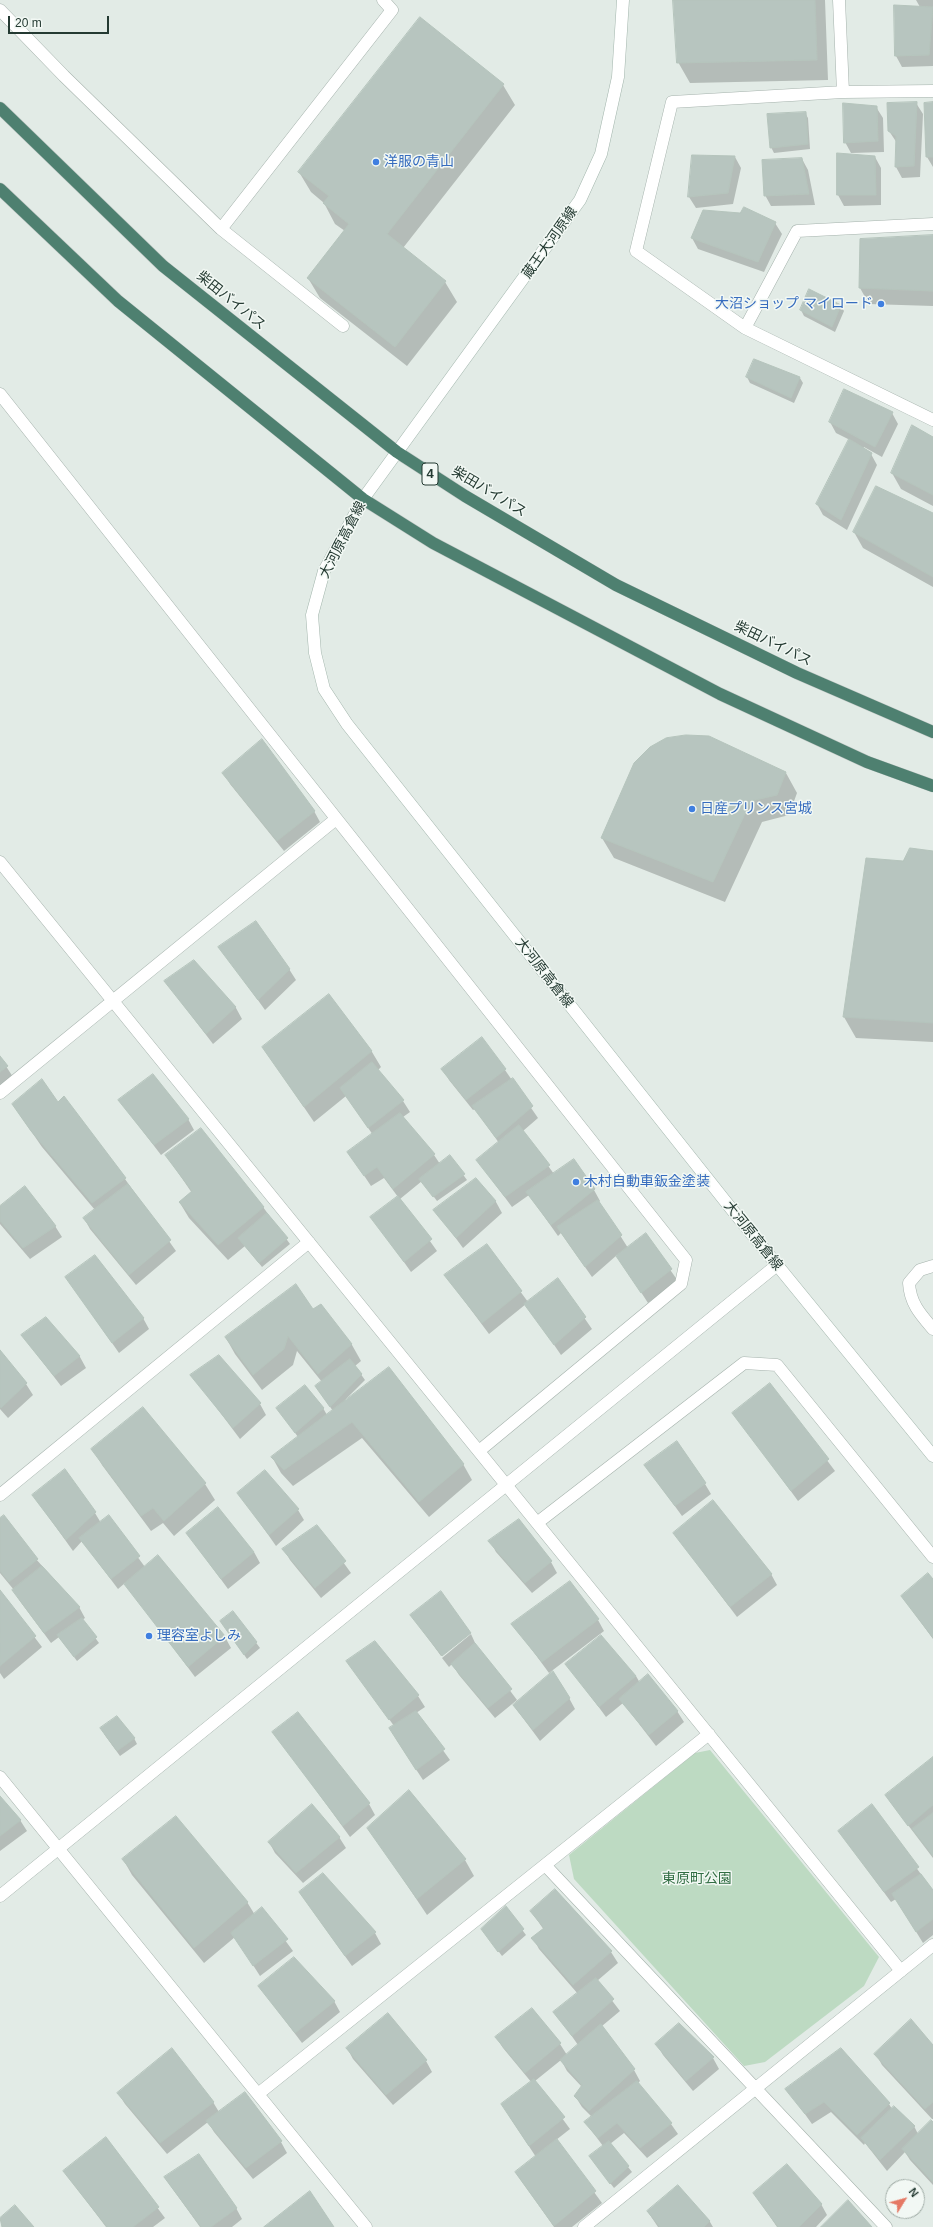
<!DOCTYPE html>
<meta charset="utf-8">
<style>
body{margin:0}
#map{position:relative;width:933px;height:2227px;overflow:hidden;background:#e2ebe6;font-family:Arial,sans-serif}
canvas{display:block}
.north{position:absolute;left:885px;top:2179px;width:40px;height:40px;box-sizing:border-box;background:#f2f8f4;border:1px solid #a0aca6;border-radius:50%;rotate:53deg;font-size:11px;font-weight:700;line-height:16px;text-align:center;color:#243a32}
.north::after{content:'';display:block;margin:auto;width:14px;height:18px;background:#e57965;clip-path:polygon(50% 0,100% 100%,50% 72%,0 100%)}
.scale{position:absolute;left:8px;top:16px;width:101px;height:18px;box-sizing:border-box;border:2px solid #243a32;border-top:0;padding-left:5px;font-size:12px;line-height:14px;white-space:nowrap;color:#243a32;-webkit-text-stroke:3px #f2f8f4;paint-order:stroke}
</style>
<div id="map">
<canvas width="933" height="2227"></canvas>
<div class="north">N</div>
<div class="scale">20 m</div>
</div>
<script>
const c = document.querySelector('canvas').getContext('2d');
c.lineJoin = 'round';
function paint(path, color) { c.fillStyle = color; c.fill(path, 'evenodd'); }
function strokePath(path, color, width, dash) { c.strokeStyle = color; c.lineWidth = width; c.lineCap = dash ? 'butt' : 'round'; c.setLineDash(dash || []); c.stroke(path); }
function drawText(font, color, halo, rows, align = 'center') {
  c.font = font + ' Arial,"Noto Sans JP",sans-serif'; c.lineWidth = 3; c.setLineDash([]); c.textBaseline = 'middle'; c.strokeStyle = halo; c.fillStyle = color; for (const [text, x, y, turn = 0] of rows) {
    c.save(); c.translate(x, y); c.rotate((+turn || 0) * Math.PI / 180); c.textAlign = isNaN(turn) ? turn : align; if (halo) c.strokeText(text, 0, 0); c.fillText(text, 0, 0); c.restore();
  }
}
paint(new Path2D(`
 M710,1750L879,1957L864,1986L765,2062L744,2066L574,1879L569,1855L695,1753Z`), '#bddac2');
paint(new Path2D(`
 M674,0H825L828,80L690,83L678,62Z
 M916,0H933V66L902,67L896,56L895,6L920,7Z
 M420,19L503,85L515,105L403,248L445,282L457,302L407,366L320,298L308,278L345,231L335,224L324,203L311,192L299,172Z
 M916,103L923,114L920,177L902,178L896,167L897,143L889,131Z
 M933,103V167L927,157Z
 M876,107L883,118L884,152L851,153L845,142Z
 M805,113L808,118L810,149L774,153L771,147Z
 M693,156L735,157L741,168L733,204L696,208L689,197Z
 M875,157L881,168V205L844,206L838,195Z
 M802,159L808,170L815,205L771,206L765,195Z
 M704,211L775,223L782,234L764,272L698,249L692,238Z
 M933,236V306L869,304L860,288Z
 M809,291L841,306L844,311L835,332L804,316L801,310Z
 M755,360L800,378L803,383L794,403L750,383L747,377Z
 M892,413L898,424L882,457L864,447L863,449L871,454L877,465L847,530L823,515L817,504L850,440L836,433L830,422Z
 M933,438V506L901,489L892,473Z
 M933,514V587L863,548L854,532Z
 M709,737L786,773L797,793L789,815L762,822L725,902L614,858L602,838Z
 M224,773L314,811L320,822L284,851L230,784Z
 M933,852V1042L856,1038L844,1017L867,859L904,862Z
 M220,947L289,969L296,980L265,1010Z
 M194,961L236,1008L242,1019L213,1044L165,981Z
 M329,996L372,1052L381,1067L378,1070L403,1101L410,1112L403,1117L434,1155L440,1164L450,1157L467,1180L437,1201L422,1181L400,1199L437,1251L411,1272L372,1217L398,1197L384,1178L371,1186L349,1153L373,1135L346,1096L314,1122L263,1047Z
 M0,1057L13,1077L0,1087Z
 M443,1069L505,1070L538,1118L523,1131L554,1174L594,1190L600,1201L599,1202L628,1248L645,1234L678,1281L648,1303L617,1255L592,1277L561,1233L558,1236L529,1195L512,1207L477,1160L499,1143L475,1109L473,1110L449,1080Z
 M119,1100L188,1119L194,1130L161,1155Z
 M58,1103L125,1179L176,1251L136,1285L90,1229L84,1218L95,1210L42,1147L13,1105Z
 M166,1155L263,1207L290,1244L262,1267L245,1246L228,1260L189,1218L180,1203L192,1193Z
 M476,1179L496,1202L502,1213L463,1248L435,1210Z
 M0,1207L55,1226L62,1237L30,1259L0,1224Z
 M487,1246L528,1302L558,1280L592,1329L561,1355L526,1304L489,1334L445,1275Z
 M66,1277L143,1318L149,1329L119,1353Z
 M321,1305L352,1345L361,1361L355,1366L365,1380L345,1400L463,1464L472,1480L429,1517L362,1438L293,1486L281,1473L272,1457L298,1437L277,1408H323L327,1415L333,1411L316,1387L322,1382L297,1351L293,1365L262,1390L235,1354L226,1338L313,1311Z
 M46,1318L80,1357L86,1368L61,1386L22,1335Z
 M0,1352L26,1384L33,1395L8,1418L0,1409Z
 M219,1356L260,1404L266,1415L240,1439L192,1375Z
 M770,1384L835,1471L798,1501L734,1413Z
 M143,1408L205,1484L215,1500L174,1536L163,1523L151,1531L102,1465L93,1449Z
 M645,1465L705,1484L711,1494L682,1516Z
 M239,1493L298,1510L304,1520L276,1546Z
 M33,1495L95,1513L101,1523L108,1517L145,1567L158,1557L225,1637L231,1648L195,1677L125,1583L118,1589L82,1541L73,1551Z
 M0,1519L79,1607L85,1618L82,1620L99,1643L77,1661L59,1637L51,1643L20,1601L14,1590L0,1573Z
 M317,1526L351,1573L321,1598L290,1560L284,1549Z
 M187,1533L254,1552L260,1563L228,1589Z
 M674,1533L771,1574L777,1585L737,1617Z
 M490,1541L551,1562L557,1573L532,1593L496,1552Z
 M933,1580V1639L902,1596Z
 M0,1592L42,1647L4,1679L0,1673Z
 M233,1612L260,1648L247,1659L225,1627Z
 M412,1616L470,1633L441,1656Z
 M598,1620L604,1631L549,1673L513,1624Z
 M471,1634L476,1645L517,1700L495,1718L459,1675L452,1664L449,1667L442,1658Z
 M375,1642L418,1696L425,1707L416,1713L450,1760L423,1780L396,1739L394,1726L348,1661Z
 M567,1664L636,1676L640,1683L677,1711L684,1722L656,1746L623,1703L606,1717Z
 M569,1698L575,1709L540,1741L514,1706Z
 M298,1714L369,1804L375,1815L350,1837L274,1732Z
 M104,1734L134,1738L137,1744L120,1756Z
 M933,1758V1858L886,1796Z
 M409,1792L465,1860L474,1876L427,1915L369,1828Z
 M0,1798L20,1820L27,1831L0,1851Z
 M872,1806L933,1891V1935L923,1943L896,1899L891,1902L839,1831Z
 M339,1837L346,1848L303,1883L275,1853L269,1842Z
 M123,1859L247,1902L255,1915L262,1909L293,1951L260,1976L235,1937L204,1963L132,1875Z
 M323,1874L375,1933L381,1944L352,1966L300,1893Z
 M555,1890L611,1952L618,1963L597,1981L620,2011L602,2026L634,2070L640,2081L638,2083L671,2124L678,2134L647,2158L624,2133L610,2144L632,2172L614,2188L593,2161L603,2146L585,2122L592,2117L582,2107L575,2096L582,2087L567,2071L561,2060L535,2081L570,2129L556,2140L602,2203L572,2227H554L516,2173L536,2157L509,2116L532,2083L503,2048L496,2037L532,2010L560,2044L567,2055L578,2045L555,2012L578,1994L539,1949L533,1938L544,1930L531,1911Z
 M506,1908L526,1935L502,1956L482,1929Z
 M259,1986L334,2001L340,2012L302,2043Z
 M679,2025L713,2058L719,2069L693,2091L663,2055L657,2044Z
 M933,2047V2119H932L882,2065L876,2054Z
 M347,2048L426,2061L432,2072L393,2105L353,2059Z
 M787,2089L889,2104L892,2109L914,2126L918,2134L933,2123V2185L910,2160L905,2152L887,2171L865,2143L864,2145L831,2112L812,2124Z
 M118,2093L213,2102L219,2112L281,2142L287,2153L253,2179L214,2132L208,2122L167,2154L125,2104Z
 M106,2139L165,2218L153,2227H106L64,2171Z
 M165,2178L236,2208L242,2219L232,2227H200Z
 M677,2186L710,2222L713,2227H658L648,2212Z
 M754,2193L821,2204L827,2215L816,2227H777Z`), '#0003');
const building = new Path2D(`
 M673,0H815L817,60L677,63Z
 M894,5L933,7L929,55L895,56Z
 M420,17L504,84L387,234L446,281L395,347L307,278L349,224L323,203L329,196L298,172Z
 M917,102L914,166L895,167L896,136L888,131L887,103Z
 M933,102V157H926L924,103Z
 M843,103L877,106L878,141L844,143Z
 M806,112L808,144L770,148L767,114Z
 M837,153L875,156L876,195H837Z
 M692,155L735,156L728,193L688,197Z
 M802,158L809,194L764,196L762,160Z
 M744,207L776,222L758,262L691,238L703,210L740,213Z
 M933,235V291L859,288L860,239Z
 M809,289L841,305L832,327L800,310Z
 M754,359L800,377L791,398L746,377Z
 M844,389L893,412L875,447L829,422Z
 M912,425L933,437V495L891,473Z
 M849,439L872,453L841,520L816,504Z
 M876,486L933,513V577L853,532Z
 M686,735L709,736L786,772L777,795L751,801L713,882L601,838L634,763L650,747L666,738Z
 M262,739L315,811L277,841L222,773Z
 M910,848L933,851V1023L843,1017L866,858L903,861Z
 M256,921L290,969L258,1000L218,947Z
 M194,960L236,1007L206,1034L164,981Z
 M329,994L372,1051L304,1107L262,1047Z
 M482,1037L506,1069L466,1100L441,1069Z
 M0,1056L8,1066L0,1072Z
 M372,1062L404,1100L368,1128L340,1088Z
 M153,1074L189,1119L154,1145L118,1100Z
 M513,1078L533,1106L496,1138L472,1106Z
 M42,1079L58,1102L64,1096L126,1178L92,1203L31,1131L12,1104Z
 M400,1113L435,1154L393,1189L377,1167L364,1176L347,1152Z
 M519,1125L550,1165L505,1197L476,1160Z
 M201,1128L264,1207L218,1245L179,1202L192,1191L165,1155Z
 M450,1155L465,1174L433,1197L419,1179Z
 M574,1159L595,1189L551,1225L526,1192Z
 M476,1178L496,1201L456,1238L433,1210Z
 M128,1184L171,1240L129,1275L83,1218Z
 M25,1186L56,1226L23,1248L0,1221V1206Z
 M398,1196L432,1239L404,1262L370,1217Z
 M598,1200L622,1235L585,1267L557,1227Z
 M267,1213L288,1238L259,1263L238,1238Z
 M646,1233L672,1269L641,1293L616,1256Z
 M487,1244L522,1291L482,1323L444,1275Z
 M95,1255L144,1318L112,1343L65,1277Z
 M558,1278L586,1317L554,1345L524,1304Z
 M296,1284L313,1309L321,1304L352,1344L318,1374L288,1336L284,1349L253,1375L225,1337Z
 M46,1317L80,1356L54,1376L21,1335Z
 M0,1350L27,1383L1,1408L0,1407Z
 M219,1355L261,1403L233,1428L190,1375Z
 M350,1359L362,1374L330,1407L315,1386Z
 M389,1367L464,1464L419,1502L352,1422L284,1470L271,1457Z
 M770,1383L829,1459L791,1491L732,1413Z
 M305,1385L324,1408L295,1433L276,1408Z
 M143,1407L206,1483L164,1521L153,1508L141,1516L91,1449Z
 M677,1441L706,1483L675,1506L644,1465Z
 M65,1469L96,1512L66,1540L32,1495Z
 M265,1470L299,1509L269,1535L237,1493Z
 M713,1500L772,1574L730,1607L673,1533Z
 M218,1507L254,1552L221,1579L186,1533Z
 M4,1515L38,1559L9,1582L0,1571V1518Z
 M109,1515L140,1556L111,1579L79,1538Z
 M519,1519L552,1561L525,1583L488,1541Z
 M317,1525L346,1561L315,1588L282,1549Z
 M158,1555L225,1636L188,1667L124,1584Z
 M42,1566L80,1607L44,1633L12,1590Z
 M928,1573L933,1579V1638L901,1596Z
 M570,1581L599,1619L542,1662L511,1624Z
 M0,1590L36,1636L0,1666Z
 M441,1591L471,1633L442,1656L410,1615Z
 M233,1611L257,1642L244,1655L220,1621Z
 M82,1618L97,1637L74,1657L57,1635Z
 M601,1635L636,1676L599,1707L565,1664Z
 M375,1641L419,1695L389,1720L346,1661Z
 M475,1643L512,1689L488,1708L451,1664Z
 M553,1671L570,1698L533,1730L513,1705Z
 M648,1674L678,1711L649,1735L619,1699Z
 M416,1711L445,1749L416,1770L389,1728Z
 M298,1712L370,1803L343,1826L272,1732Z
 M117,1716L135,1738L117,1751L100,1728Z
 M933,1757V1805L908,1826L885,1795Z
 M409,1790L466,1859L417,1899L367,1828Z
 M0,1796L21,1820L0,1836Z
 M312,1804L340,1837L296,1873L268,1842Z
 M872,1804L919,1867L884,1892L838,1831Z
 M933,1813V1856L912,1829Z
 M176,1816L248,1902L194,1948L122,1859Z
 M323,1873L376,1932L345,1956L299,1892Z
 M921,1874L933,1890V1919L916,1932L892,1894Z
 M555,1889L612,1951L573,1985L531,1938L544,1928L530,1911Z
 M506,1906L524,1929L498,1952L481,1929Z
 M262,1907L288,1939L253,1966L231,1933Z
 M294,1957L335,2001L295,2033L258,1986Z
 M596,1978L614,1999L572,2036L553,2012Z
 M532,2008L561,2043L525,2073L495,2037Z
 M388,2013L427,2060L386,2095L346,2048Z
 M911,2019L933,2045V2102L925,2109L874,2054Z
 M679,2023L714,2057L686,2081L655,2044Z
 M601,2024L635,2069L589,2111L574,2096L582,2085L560,2060Z
 M172,2048L214,2102L160,2143L117,2093Z
 M841,2048L890,2103L857,2135L824,2102L805,2114L785,2089Z
 M534,2079L565,2117L529,2146L501,2104Z
 M637,2081L672,2123L640,2148L617,2123L598,2138L584,2122Z
 M245,2092L282,2141L246,2168L206,2121Z
 M894,2106L915,2126L880,2160L861,2138Z
 M931,2120L933,2122V2182L902,2149Z
 M106,2137L159,2207L133,2227H107L63,2171Z
 M557,2139L596,2191L554,2226L515,2172Z
 M609,2141L629,2166L610,2184L589,2156Z
 M199,2154L237,2208L211,2227H201L164,2177Z
 M787,2164L822,2204L799,2227H778L753,2193Z
 M678,2185L710,2221L704,2227H660L647,2211Z
 M310,2191L334,2227H264Z
 M848,2200L872,2227H821Z
 M15,2205L34,2227H2L0,2218Z`);
paint(building, '#b7c5bf');
strokePath(building, '#b5c4bc', 1);
const minor = new Path2D(`
 M839,0L843,92
 M0,10L64,76L221,229L343,326
 M933,91L843,92L672,102L636,251L745,328L933,420
 M221,229L392,10L383,0
 M745,328L797,231L933,224
 M0,394L686,1260L681,1284L479,1451
 M0,862L901,1971
 M0,1093L336,819
 M933,1266L920,1270L909,1283C910,1303 920,1314 933,1329
 M0,1495L309,1242
 M537,1523L744,1363L777,1365L933,1557
 M0,1777L366,2227
 M545,1865L886,2227
 M258,2094L709,1734
 M584,2227L933,1945`);
const tertiary = new Path2D(`
 M0,1896L777,1265`);
const secondary = new Path2D(`
 M623,0L618,77L601,154L580,200L363,499L324,571L312,615L315,653L324,689L347,724L733,1211L933,1456`);
const trunk = new Path2D(`
 M0,108L163,266L397,452L465,496L616,585L797,673L933,732
 M0,189L118,301L363,499L433,543L720,694L867,762L933,786`);
strokePath(minor, '#a5b2ac', 13);
strokePath(tertiary, '#a5b2ac', 13);
strokePath(secondary, '#a2b5ac', 13);
strokePath(trunk, '#c2c8c6', 13);
strokePath(minor, '#fff', 12);
strokePath(tertiary, '#fff', 12);
strokePath(secondary, '#fff', 12);
strokePath(trunk, '#4e8070', 12);
for (const [x, y, r, color] of [
 [376,162,4,"#3f7fe0"],
 [881,304,4,"#3f7fe0"],
 [692,809,4,"#3f7fe0"],
 [576,1182,4,"#3f7fe0"],
 [149,1636,4,"#3f7fe0"]
]) { const dot = new Path2D(); dot.arc(x, y, r, 0, 2 * Math.PI); c.fillStyle = color; c.fill(dot); strokePath(dot, '#f2f8f4', 1.5); }
for (const [x, y, w] of [
 [430,474,16]
]) { const box = new Path2D(); box.roundRect(x - w / 2, y - 11, w, 22, 3); c.fillStyle = '#f2f8f4'; c.fill(box); strokePath(box, '#243a32', 1); }
drawText('bold 13px', '#243a32', null, [
 ["4",430,474]
]);
drawText('14px', '#366cbe', '#f2f8f4', [
 ["洋服の青山",384,162],
 ["大沼ショップ マイロード",873,304,"right"],
 ["日産プリンス宮城",700,809],
 ["木村自動車鈑金塗装",584,1182],
 ["理容室よしみ",157,1636]
], 'left');
drawText('14px', '#243a32', '#f2f8f4', [
 ["蔵王大河原線",550,243,-55],
 ["柴田バイパス",231,301,39],
 ["柴田バイパス",489,492,31],
 ["大河原高倉線",343,540,-63],
 ["柴田バイパス",773,644,26],
 ["大河原高倉線",544,973,52],
 ["大河原高倉線",753,1236,51]
]);
drawText('14px', '#316d43', '#f2f8f4', [
 ["東原町公園",697,1879]
]);
</script>
